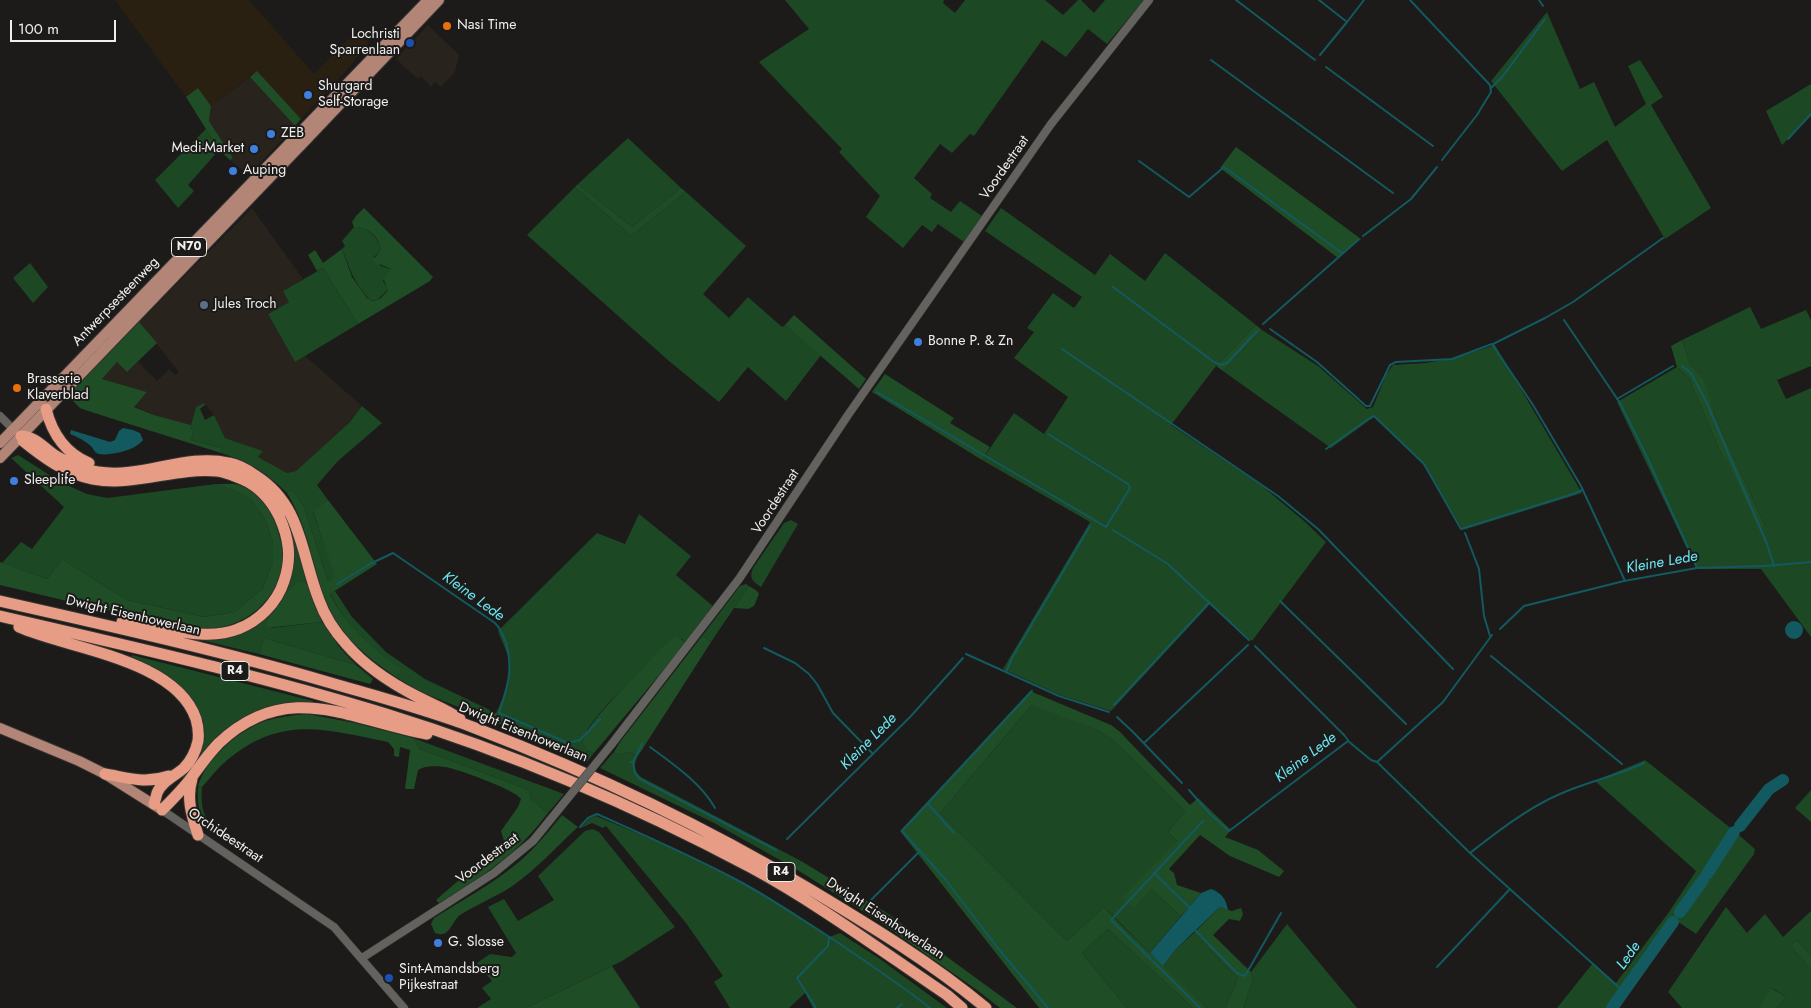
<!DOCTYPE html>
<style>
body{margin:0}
#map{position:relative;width:1811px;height:1008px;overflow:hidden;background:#1c1b19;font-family:Jost,sans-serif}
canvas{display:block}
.scale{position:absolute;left:10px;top:20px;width:106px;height:22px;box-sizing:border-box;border:2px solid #efefed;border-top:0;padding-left:6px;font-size:15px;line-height:18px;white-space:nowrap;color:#efefed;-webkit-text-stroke:4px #1c1b19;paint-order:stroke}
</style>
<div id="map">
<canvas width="1811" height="1008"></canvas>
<div class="scale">100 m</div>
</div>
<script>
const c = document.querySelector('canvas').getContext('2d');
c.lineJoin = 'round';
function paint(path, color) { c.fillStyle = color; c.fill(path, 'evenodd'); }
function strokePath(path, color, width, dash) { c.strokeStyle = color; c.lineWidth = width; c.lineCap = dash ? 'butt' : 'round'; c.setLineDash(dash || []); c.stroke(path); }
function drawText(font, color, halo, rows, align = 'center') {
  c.font = font + ' Jost,sans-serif'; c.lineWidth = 4; c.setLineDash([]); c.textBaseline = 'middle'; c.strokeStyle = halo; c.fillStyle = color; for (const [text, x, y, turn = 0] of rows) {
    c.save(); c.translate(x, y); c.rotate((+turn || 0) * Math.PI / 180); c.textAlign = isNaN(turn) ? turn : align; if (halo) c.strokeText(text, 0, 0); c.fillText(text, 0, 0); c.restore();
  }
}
paint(new Path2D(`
 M428,25L459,55L455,72L441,87L435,82L431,87L421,76L418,79L396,59Z
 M250,77L295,126L249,175L230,160L233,158L209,121L211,106Z
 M252,208L303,279L283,291L290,302L268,314L295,362L305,356L362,406L350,422L296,471L287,473L257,457L263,451L225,438L214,415L204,403L196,407L191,425L154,415L134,406L147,392L102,379L117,362L127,372L138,362L157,381L169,369L175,375L179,372L139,322Z`), '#28231c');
paint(new Path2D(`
 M115,0H249L314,74L357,31L369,43L346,71L301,119L257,71L211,106L198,89L186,97Z`), '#2a2011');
paint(new Path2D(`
 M785,0H944L943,3L955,13L965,0H1045L1063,15L1078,0H1081L1094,13L1105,0H1144L1107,44L1088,29L1066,57L1042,40L974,136L970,134L952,153L940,144L914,178L932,194L930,198L951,212L960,201L982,216L964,242L938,224L932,232L922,225L903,248L866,217L880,196L839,152L842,149L759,62L809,29Z
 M1547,12L1580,89L1594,82L1615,127L1646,104L1628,66L1640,60L1663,97L1651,105L1711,208L1665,239L1607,140L1562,171L1491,81Z
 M1811,84V116L1782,145L1766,111Z
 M206,129L219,150L188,185L194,191L178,208L155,180Z
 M628,138L681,188L632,227L578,184Z
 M575,187L631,236L686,192L746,246L703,294L729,318L748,297L782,327L785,325L821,355L786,401L748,367L719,402L669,361L527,235Z
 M1001,208L1095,275L1110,254L1145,281L1165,253L1256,325L1216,366L1171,425L1262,486L1304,521L1326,542L1252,641L1210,604L1111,711L1060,695L1003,669L1090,522L982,460L1014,413L1044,434L1068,397L1014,358L1034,332L1027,328L1053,293L1074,308L1082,297L985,231Z
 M354,227C368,227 379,236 380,251L374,257L381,266L391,269L383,281L388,289C373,307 370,302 359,286C350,273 348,263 342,249L345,246L342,241Z
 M30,263L48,287L33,303L13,278Z
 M323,268L358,324L295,362L268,314L289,302L283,291Z
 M1750,307L1761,329L1806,310L1811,320V366L1777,380L1786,399L1811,388V637L1761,569H1697L1617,402L1677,367L1689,378L1723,458L1726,457L1758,528L1765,526L1714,414L1701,375L1690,364L1682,340Z
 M1262,330L1318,366L1367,409L1373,407L1386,375L1393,365L1425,363L1459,357L1495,345L1582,493L1463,530L1428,470L1412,452L1374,417L1331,448L1223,371Z
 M204,403L205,405L200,409L205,420L214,415L225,438L263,451L258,457L287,473L296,471L350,422L362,406L382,423L338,461L317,485L328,500L313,512L336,577L328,581L304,507L292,490L287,493C266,472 249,462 221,453L222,448L191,440L193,434L191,425L196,407Z
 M18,455L62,483L87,494L107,498L216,484L236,491L250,499L264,517L273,542V562L263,588L235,612L204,617L127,600L62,559L47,579L2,563L21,542L32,549L64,507L11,458Z
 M276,496L295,536L306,582H297L292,586L271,628L322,622L340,648L356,665L264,638L259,654L205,641L206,639H224L257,627V624L289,582Z
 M639,514L691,556L676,575L714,607L686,643L682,639C653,663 594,707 582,742L586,750L594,753L587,762L493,721L421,692L396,677L400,669C371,646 346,628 330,593L335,591L352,617L386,652L425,679L496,713C502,701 512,677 510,664C508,653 502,642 498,631L597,533L625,544Z
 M791,520L798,524L761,587C752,581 749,578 753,568L784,523Z
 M746,584L749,586L711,642L702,636L740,586Z
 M132,655L313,701V703L268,708L184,779L182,777L200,718L131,658Z
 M1033,704L1097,730L1114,741L1185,811L1168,832L1177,841L1151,889L1181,916L1150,953L1104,907L1067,941L940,813Z
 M413,738L564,794L548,813L531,799L529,790L420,749Z
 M614,752L617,755L630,752L638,756C633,765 634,773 643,778L801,861L796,869L714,823L600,768Z
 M1645,760L1733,830L1755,849L1754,854L1696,934L1677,921L1616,1008H1557L1593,963L1616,983L1669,912L1696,871L1595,781Z
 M198,786L202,787C201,807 202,814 215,829L210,833C199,816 197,807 198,786Z
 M1811,790V822L1795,808Z
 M596,816C644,836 693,856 738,881C770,898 799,918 829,937L840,933L880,959L947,1008H813L805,993L789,1008H730L714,982L723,976L686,923L606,826L603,828L592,823L581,828L589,819Z
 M592,829L599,832L675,927L622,961L526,1008H477L491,999L482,988L492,981L477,963L490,954L512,957L516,953L488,907L504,899L518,921L554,900L538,876L585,831Z
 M1726,907L1747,933L1765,914L1783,937L1811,911V956L1797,940L1791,946L1811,970V1008H1777L1786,997L1772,988L1758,1008H1682L1668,992Z
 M1287,924L1357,1008H1243L1253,979L1251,972Z
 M1108,929L1193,1008H1127L1082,953Z
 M1194,933L1238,978L1225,1008H1207L1163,966L1175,950Z`), '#1d4824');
paint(new Path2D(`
 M257,71L301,119L295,126L250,77Z
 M198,88L211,106L209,121L233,158L230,160L219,150L186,97Z
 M1236,147L1361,239L1338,258L1220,168Z
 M578,184L632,227L681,188L686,192L631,236L575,187Z
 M364,208L433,277L430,281L358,324L323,268L317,271L308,255L315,250L323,263L342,249L352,277L367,298L373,301L381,298L388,290C383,278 382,279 391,269L372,261L380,251C380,236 368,227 354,227L352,222L356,216Z
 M794,315L866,379L859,389L785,325Z
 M139,322L157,343L127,372L117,362L102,379L147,392L134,407L154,415L191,425L193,434L191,440L222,448L221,453L88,411L80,408L72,400V391L75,387Z
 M1256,325L1262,330L1223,371L1216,366Z
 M1682,340L1690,364L1701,375L1707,388L1714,414L1765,526L1758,529L1726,458H1723L1689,378L1677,367L1671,346Z
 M885,374L954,418L950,423L990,447L982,460L872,392Z
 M216,484C223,484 232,483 239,485C257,490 271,508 276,525C279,535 282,544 283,554C285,588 257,618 226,626C206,632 184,625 163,621C108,611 54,598 0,585V562L47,579L62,559L127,600L204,617L235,612L263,588L273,562V542L264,517L250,499L236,491Z
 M292,490L304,507L328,581L335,577L313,511L328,500L377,564L330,594C346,627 372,647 401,669L396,677C373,661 348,642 334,619C321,598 317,573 310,550C305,530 298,511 287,493Z
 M297,582H306L322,622L266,628L267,621L292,586Z
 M749,586L757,591L759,594L754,606L748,609L734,608Z
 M702,636L711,642L638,756L630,752L617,755L614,752L620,742Z
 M675,637H678L686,643L594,753L586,750L582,742C591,718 626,686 644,667C654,657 663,645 675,637Z
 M264,638L356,665L373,679L370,684L259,654Z
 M1030,691L1111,725L1120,732L1190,805L1198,798L1231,830L1225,837L1258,850L1284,871L1279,877L1230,856L1200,835L1169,869L1174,873L1177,885L1201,893L1181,916L1151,889L1134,908L1122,898L1177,841L1168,832L1185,811L1114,741L1097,730L1032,705L940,813L1067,941L1104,907L1120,924L1207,1008H1193L1108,929L1082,953L1127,1008H1039L900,831Z
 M307,714L355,723L413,738L420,749L529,790L531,799L548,813C540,823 532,833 523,842C498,867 468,885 439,903L436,900L504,841L501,831L518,807L521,799C516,790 458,769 445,767C437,766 425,765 418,770L414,789H405L410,750L400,747L399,757L394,756V749L388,742C328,730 284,715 231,757C220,765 211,777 202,787L198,786C206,759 238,731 265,721C279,717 292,715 307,714Z
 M562,815L578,827C556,847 536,870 511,887C495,897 476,905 460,915C451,922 450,939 435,933L431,924L434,918C463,900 494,883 520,861C536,847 549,831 562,815Z
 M801,861L887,913L1017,1008H1000L977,990L880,922L796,869Z
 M1220,907L1232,911L1241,908L1243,914L1240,921L1229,919L1213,935L1251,972L1253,979L1243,1008H1225L1238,978L1194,933Z
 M1797,940L1811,956V970L1791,946Z
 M612,966L640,1008H526Z
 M1771,988L1786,997L1777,1008H1758Z`), '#1f4d26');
paint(new Path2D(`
 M123,428L133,430L140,433L143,440C136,450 111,456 99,454C94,453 94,449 91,446C85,441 78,437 70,434L71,430L110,442L115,440L119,431Z
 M1785 630a9 9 0 1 1 18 0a9 9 0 1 1-18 0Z
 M1211,889C1222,893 1226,899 1228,910L1220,907L1175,950L1163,966L1150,953L1201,893Z`), '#135960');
strokePath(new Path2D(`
 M1236,0L1315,60
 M1319,0L1347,22L1364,0
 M1410,0L1490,85L1491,92L1477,115L1442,160
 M1539,0L1543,6
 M1320,55L1347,22
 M1211,60L1393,193
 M1326,67L1433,146
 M1491,88L1503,76L1545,19
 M1788,139L1811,114
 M1139,161L1189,197L1224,167L1342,253
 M1363,236L1411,199L1437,167
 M1113,287L1214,362L1221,365L1227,363L1257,331
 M1564,320L1620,403L1647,457L1697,568
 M1263,324L1358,240
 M1270,329L1317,362L1366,406H1370L1390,365L1396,362L1452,359L1492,344L1533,405L1581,486L1625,581
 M1493,344L1545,318L1573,302L1663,238
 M1062,349L1278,496L1318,529L1453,669
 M1682,366L1691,373L1706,401L1767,544L1774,566
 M877,392L1106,527L1130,488L1128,484L1048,434
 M1617,399L1673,366
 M1326,449L1367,420L1374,416L1424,464L1461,529L1573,494L1582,490
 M1113,530L1168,564L1249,640
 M1465,533L1479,569L1484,616L1490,636
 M337,584L372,563L393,553L495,623C501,629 503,635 506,643C514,669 507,688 499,713L568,743L580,740L600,719
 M1280,601L1406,724
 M1500,629L1524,606L1624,581L1697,568L1765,566L1811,562
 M1255,646L1344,735L1348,740
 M764,648L795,663L809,674L817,684L833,713L873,754
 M966,654L1059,696L1109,712
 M1491,656L1622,764
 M1006,672L1012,658L1090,526
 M1114,705L1209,603
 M1117,717L1133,732L1182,783
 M1144,743L1248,645
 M650,747C673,764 701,783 715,808
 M631,762H633L635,773L640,779L776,850
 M633,762L642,744
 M1377,762L1470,853L1624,992
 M1189,790L1210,814L1229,831L1348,741L1371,760L1377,762L1443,702L1492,635
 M928,804L954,833
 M580,827L588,818L597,814C644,835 692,856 737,880C769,897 798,917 828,936C862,959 897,982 930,1008
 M787,839L911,716L963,658
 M920,851L945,879L997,947L1048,1008
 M1470,853C1497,832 1529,807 1560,794C1587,782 1616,776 1644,763
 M1154,873L1190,908
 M870,901L920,851L902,831L1032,691
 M1195,930L1237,973L1245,976L1281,913
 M1437,967L1510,889
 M816,1008L797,978L828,946L829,937
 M897,1008L902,1004
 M1200,1008L1111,920L1203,821`), '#135960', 2);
strokePath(new Path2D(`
 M1740,826L1769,789L1783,780
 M1707,874L1734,832
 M1680,912L1703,880
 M1612,1008L1673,922`), '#135960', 12);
const tertiary = new Path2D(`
 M0,416L16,432
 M611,745L739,579L848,415L1051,124L1149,0
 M162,810L334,927L404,1008
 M362,958L494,873L533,841`);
const primary = new Path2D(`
 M0,443L428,0
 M0,458L307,139L439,0
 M0,728L79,761L105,774L159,808`);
const motorway = new Path2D(`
 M46,409C52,433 65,453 89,463
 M21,436C35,436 45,449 56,456C69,463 84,470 98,472C142,479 185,453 229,463C239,465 248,470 256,476C302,505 301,555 319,600C325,617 335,632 347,645C366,667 391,683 416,696C431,704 446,709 460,719
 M23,441C44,458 66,474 93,479C135,487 175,467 217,471C226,472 234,476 242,479C258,486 271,500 279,516C289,538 292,558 284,581C277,603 259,621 238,629C211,640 177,631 148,626C140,624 131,622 122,622
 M0,601C111,626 222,651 331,683C379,697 428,710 475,728C592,773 704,826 811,890C871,926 932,963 986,1008
 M0,616C129,646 259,675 386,714C512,753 636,806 752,868C820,905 883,952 947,995L962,1008
 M19,627C69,649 176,659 196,719C198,726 199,733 198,741C196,750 191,761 184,768C175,776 162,781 157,793C156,797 155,801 154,804
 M105,774C129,778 145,784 169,776
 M192,779C186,799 192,816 198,835
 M162,810C171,801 180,792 188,782C198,769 207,755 219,743C288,678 350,720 427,734`);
strokePath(tertiary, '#353533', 9);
strokePath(primary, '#353533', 12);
strokePath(motorway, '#353533', 13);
strokePath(tertiary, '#63625f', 8);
strokePath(primary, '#b28576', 10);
strokePath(motorway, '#e69c85', 11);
const tertiaryBridge = new Path2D(`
 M533,841L611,745`);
strokePath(tertiaryBridge, '#353533', 9, []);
strokePath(tertiaryBridge, '#63625f', 8);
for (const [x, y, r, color] of [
 [447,26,5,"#e8710a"],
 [410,43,5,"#1a4fb4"],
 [308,95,5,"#3f7fe0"],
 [271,134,5,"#3f7fe0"],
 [254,149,5,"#3f7fe0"],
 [233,171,5,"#3f7fe0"],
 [204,305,5,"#5c6f8a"],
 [918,342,5,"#3f7fe0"],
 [17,388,5,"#e8710a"],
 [14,481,5,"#3f7fe0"],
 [438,943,5,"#3f7fe0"],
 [389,978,5,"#1a4fb4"]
]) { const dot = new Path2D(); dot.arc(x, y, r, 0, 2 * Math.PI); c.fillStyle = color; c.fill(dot); strokePath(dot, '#1c1b19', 2); }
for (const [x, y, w] of [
 [189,247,35],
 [235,671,28],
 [781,872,28]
]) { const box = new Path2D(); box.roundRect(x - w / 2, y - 9.5, w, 19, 4); c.fillStyle = '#1c1b19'; c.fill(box); strokePath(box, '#efefed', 1); }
drawText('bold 12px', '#efefed', null, [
 ["N70",189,247],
 ["R4",235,671],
 ["R4",781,872]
]);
drawText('14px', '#efefed', '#1c1b19', [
 ["Nasi Time",457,26],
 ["Lochristi",400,35,"right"],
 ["Sparrenlaan",400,51,"right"],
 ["Shurgard",318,87],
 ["Self-Storage",318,103],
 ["ZEB",281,134],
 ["Medi-Market",244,149,"right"],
 ["Auping",243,171],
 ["Jules Troch",214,305],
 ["Bonne P. & Zn",928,342],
 ["Brasserie",27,380],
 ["Klaverblad",27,396],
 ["Sleeplife",24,481],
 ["G. Slosse",448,943],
 ["Sint-Amandsberg",399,970],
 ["Pijkestraat",399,986]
], 'left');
drawText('14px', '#efefed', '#1c1b19', [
 ["Voordestraat",1005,168,-55],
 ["Antwerpsesteenweg",116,302,-46],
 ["Voordestraat",776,502,-57],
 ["Dwight Eisenhowerlaan",133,616,13],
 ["Dwight Eisenhowerlaan",523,733,22],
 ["Orchideestraat",225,836,34],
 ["Voordestraat",488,859,-37],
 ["Dwight Eisenhowerlaan",885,919,33]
]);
drawText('italic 15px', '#69e7f4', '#1c1b19', [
 ["Kleine Lede",1662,563,-10],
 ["Kleine Lede",473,597,36],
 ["Kleine Lede",869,742,-45],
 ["Kleine Lede",1306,758,-37],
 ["Lede",1629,956,-55]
]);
</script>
